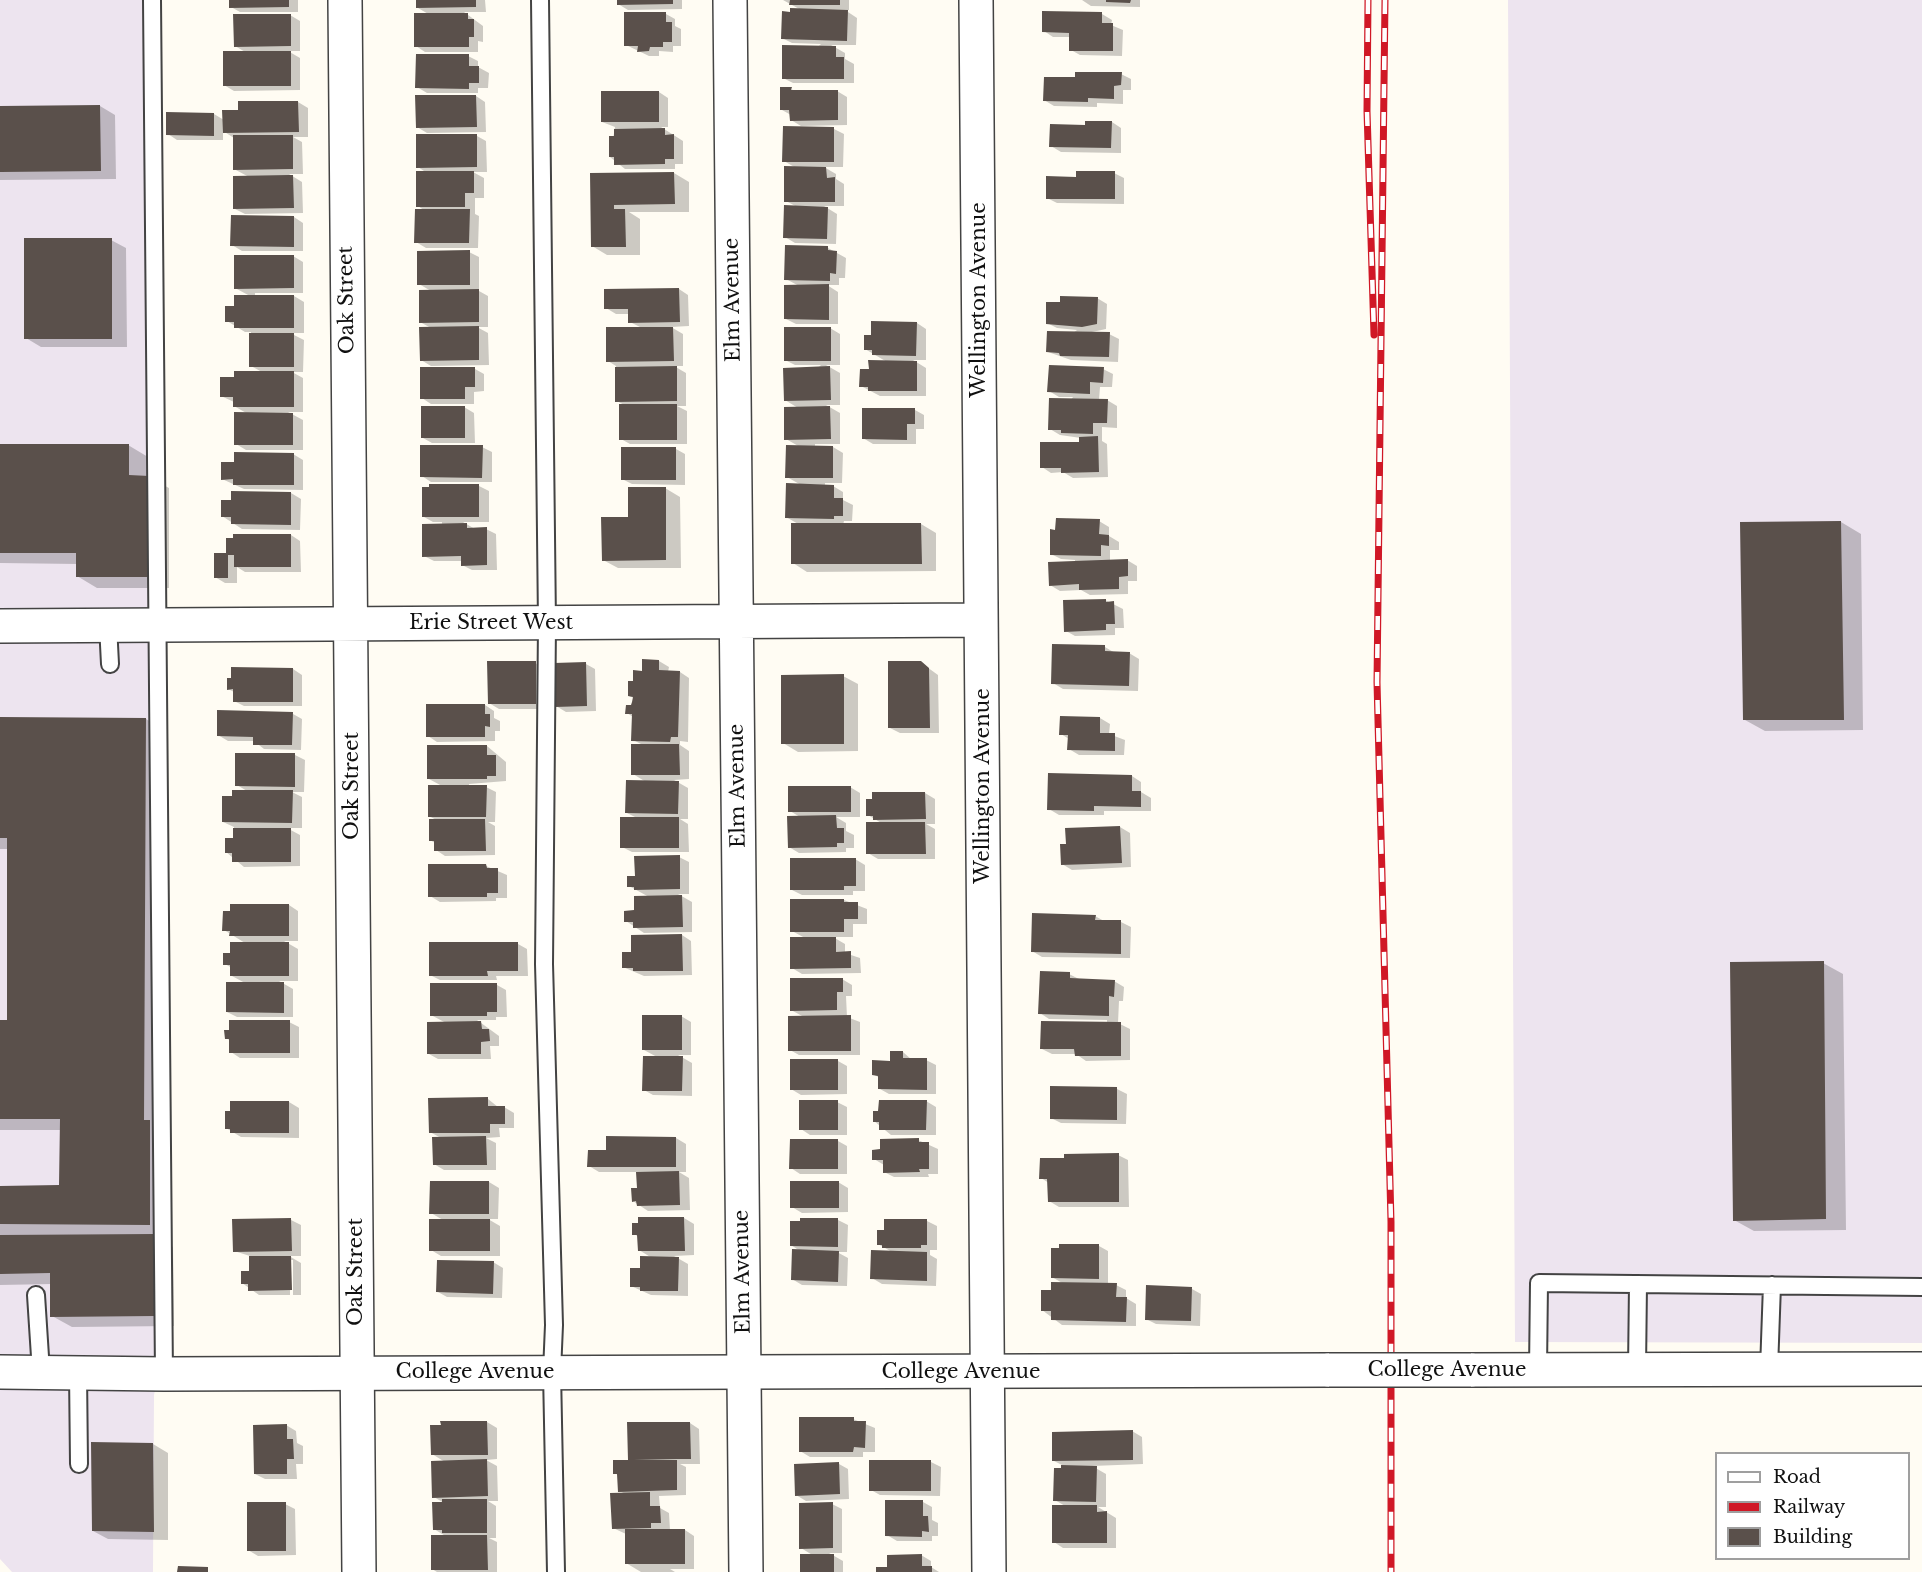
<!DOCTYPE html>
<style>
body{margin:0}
#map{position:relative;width:1922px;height:1572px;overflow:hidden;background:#fffcf3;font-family:"Libre Baskerville",serif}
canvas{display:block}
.legend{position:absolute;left:1715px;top:1452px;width:195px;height:108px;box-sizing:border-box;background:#fff;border:2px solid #9f9f9f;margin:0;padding:8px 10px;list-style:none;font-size:18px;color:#101010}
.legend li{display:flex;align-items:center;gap:12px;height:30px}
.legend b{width:30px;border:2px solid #9f9f9f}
</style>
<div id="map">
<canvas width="1922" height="1572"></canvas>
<ul class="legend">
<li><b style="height:8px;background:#fff"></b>Road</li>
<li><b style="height:8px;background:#d01826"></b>Railway</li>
<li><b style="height:16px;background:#5a504b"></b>Building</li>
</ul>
</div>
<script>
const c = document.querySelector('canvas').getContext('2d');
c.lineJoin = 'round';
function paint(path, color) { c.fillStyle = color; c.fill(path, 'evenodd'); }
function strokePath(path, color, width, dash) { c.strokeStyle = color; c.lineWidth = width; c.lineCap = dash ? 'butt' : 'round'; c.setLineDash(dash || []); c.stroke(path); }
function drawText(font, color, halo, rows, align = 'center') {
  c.font = font + ' "Libre Baskerville",serif'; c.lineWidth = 6; c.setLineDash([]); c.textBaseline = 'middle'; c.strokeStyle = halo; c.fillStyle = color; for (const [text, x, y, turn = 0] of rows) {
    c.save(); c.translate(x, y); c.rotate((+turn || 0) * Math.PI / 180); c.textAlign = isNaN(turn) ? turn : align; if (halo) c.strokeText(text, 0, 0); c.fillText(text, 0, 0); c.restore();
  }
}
paint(new Path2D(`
 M0,0H152L163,1352L154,1395L153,1572H12L0,1559Z
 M1508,0H1922V1343L1515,1342Z`), '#ede4ef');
paint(new Path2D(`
 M231,0H298V12H240L231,7Z
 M418,0H485L486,12H464L483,26V42L478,41V52H425L416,46L430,15L418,8Z
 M618,0H682V9L628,10L618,4Z
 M783,0H849V10H845L857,18L856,45H831L845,53V59L854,64V83H793L783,78L821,44L792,43L782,38L792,14L801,10Z
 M1082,0H1140V7L1091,6Z
 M666,14L675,19V26L681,29V46H673V52L659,51V56H649L626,45Z
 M1102,14L1112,20L1111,25L1123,30L1122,56L1080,55L1071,50V37H1053L1044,31Z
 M290,15L300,21V51H288L300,58V90L234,91L224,85L247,53L235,46Z
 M468,56L478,61V67L489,73L488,88H478V93H427L417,87Z
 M1121,74L1131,79V90H1123V104L1097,103V107L1054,106L1044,100L1076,79Z
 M791,89L797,92L837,91L847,97V125L801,126L791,120V115L782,110Z
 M659,92L668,98V127H661L683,141V164H675V169H625L610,157L615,127L602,122Z
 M476,96L485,102L486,132L427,133L417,127Z
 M298,102L308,108V137H293L302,142L303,174H289L302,182L303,213L245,214L235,209L249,177L234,169V138L223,131V140H177L168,134L214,114L224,120Z
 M100,106L115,115L116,179L0,180V108Z
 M1112,122L1121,128V153L1061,152L1051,146L1087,126Z
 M785,128L834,129L844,134L843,167H824L836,174V179L844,184V206H824L837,214L836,244L795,243L785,237L797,207L786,201L796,168L784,161Z
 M477,136L486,141L487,172H473L484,178V198H475V214L479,216L478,248H426L416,242L425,211L418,206L427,173L418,167Z
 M674,173L689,182V212H629L640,219V255H607L592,246V174Z
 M1114,173L1124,178V204L1057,203L1047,198L1078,178Z
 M294,217L303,223V251H242L232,245Z
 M111,240L126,248L127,347H41L26,338Z
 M787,247L828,248L846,258L845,278H839V285H827L838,292V324H796L786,319L799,286L786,279Z
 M469,252L479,257V291L488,296V327H477L488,333L489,365L431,366L421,360L431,328L420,322L431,291L419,284Z
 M293,256L303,262V293H255V296H294L304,302V333H290L304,340L303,372H292L303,378V412H288L303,420V450H246L236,444L248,414L234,406V402L221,396L235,379L262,372L251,366V332H245L227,321L236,308L250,296L235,288Z
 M679,289L688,295L689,326L671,327L683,334V366H674L686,373V406H677L687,411V444H630L621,439L626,406L617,401L616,366L608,361L642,328L630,322V314H616L606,308Z
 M1097,298L1107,304L1106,329L1092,332L1109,334L1119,339L1118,362L1071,360L1048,352L1077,330L1057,328L1047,323Z
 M917,323L926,329V360H913L926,368V396H880L861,386L870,371L887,362L865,349Z
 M830,328L840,334V365H826L840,373V405H826L840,413V444H815V447H833L843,453L842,483H825V486H833L843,492V500L853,505L852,521H844L843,525L921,524L936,533V571L807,572L793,563L800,525L786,517L801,485L787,477L800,447L786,439L798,408L785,400L821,365H795L785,360Z
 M475,369L484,374V391L474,392V404H431L422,398Z
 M1103,369L1113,374L1112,387H1100L1099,400H1107L1117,406V428L1102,427V441L1107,444L1108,477L1073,478L1063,472L1051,473L1042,467L1081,443V438L1060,435L1050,429L1073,397H1059L1049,391Z
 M464,407L474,413L475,443H432L423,438Z
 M915,410L924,415V429H916V444H873L863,438Z
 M128,445L148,457V477L169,488V588H97L77,576V564L0,563V446Z
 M482,447L492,452V482H431L422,476Z
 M676,449L685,454V485L632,484L622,479Z
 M293,454L303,460V490L244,489L222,479Z
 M431,486H479L489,491V522H463L475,529H486L496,534L497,570H472L462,565V561H434L424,556L442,525V522H433L424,517Z
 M665,488L680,497L681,568H618L603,560L630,518Z
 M291,493L301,499L300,530L242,529L222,516Z
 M1099,521L1109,527V536L1119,542V550H1110V561L1127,560L1137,566V581H1128V594L1090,595L1081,590L1060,591L1050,585L1075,562V560L1061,559L1051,554Z
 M1841,522L1861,534L1863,730L1765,731L1745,720Z
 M291,535L300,541L301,572H245L237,567V583H225L215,577L228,555Z
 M1105,600L1123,609L1124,628H1115V635L1075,636L1066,631Z
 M1105,647L1115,653H1129L1139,659L1138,691L1063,689L1053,683Z
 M659,661L669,667L668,672H680L689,678L688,742L680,741V745L689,751V779L674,780L688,788V819H680L688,824L689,852H632L622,847L637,818L627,813L646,782L633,774L643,745L633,740V717L627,713L632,706L634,698L629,696L634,682L643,672Z
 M920,662L938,675L939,733H900L890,728Z
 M535,663L545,668L546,709H499L489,703Z
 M586,664L595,669L596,711L566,712L556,706Z
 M293,669L302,675V706H244L234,701V692L228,689L233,680Z
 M843,676L858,684V751L798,752L783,743Z
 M485,705L494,711V718L500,721V731H495V741L437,742L428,736Z
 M293,714L302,719L301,750L264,749L254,741H228L218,735Z
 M1100,718L1110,724L1109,734L1125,740L1124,755H1079L1069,749V739L1061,734Z
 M0,719H146L165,731L169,1235H152L173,1247L174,1326L72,1327L52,1316V1284L0,1285V1187H61V1130H0V1021H8L9,849H0Z
 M487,746L506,762V781L469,784V787H486L496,792L495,822H488L495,826V855L445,856L436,850L435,843L430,840L438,821L429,816L442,786L429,779Z
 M295,755L305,760L304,792H292L302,797V828H287L300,835V866L244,867L226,852L234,839V827L223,822L234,798L247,791L237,785Z
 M1132,776L1141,782V792L1151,798V811H1104V815H1059L1049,809Z
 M850,787L860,793V817H836L846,823V831L854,835V848H846V852L799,853L789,847L800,817L790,811Z
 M925,793L935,799V824H926L935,829V859H878L868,853L883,824L868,815Z
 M1120,827L1130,833L1131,867L1072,870L1062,864Z
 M679,857L689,862V894H678L692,902V932L644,933L626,921L649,897L629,886L636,877Z
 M855,859L865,865V891H853V895H802L792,890Z
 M486,866L507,875V898H496V901L440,902L430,896Z
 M844,900L867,909V924H853V937H833L845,944V953L860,958L861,973L802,974L792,968L805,938L792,931Z
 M289,905L298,911V941H284L298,949V981H279L293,989V1017H237L227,1012L245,983L232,976V968L225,964L245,943L224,930Z
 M1095,916L1104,921L1121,922L1131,927L1130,958L1042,957L1032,951Z
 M682,935L691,941L692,975L644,976L623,967L632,954Z
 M518,944L527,949L528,976H496L497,980H440L430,975Z
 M1823,963L1843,974L1846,1230L1754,1231L1734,1220Z
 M1069,974L1079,979L1114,981L1124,987L1123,1001H1119L1118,1023L1130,1029V1060L1086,1061L1076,1054H1052L1042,1049L1107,1023V1020L1049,1019L1040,1013Z
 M842,979L852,985V996H846L847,1017L860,1022V1055H799L790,1050L804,1017L791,1010Z
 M497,985L506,990L507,1017H496V1020H477L499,1036V1046H490L491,1059H438L429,1054L446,1023L431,1015Z
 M681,1016L691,1022V1055H678L692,1063V1096L653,1095L644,1090L657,1057L644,1050Z
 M289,1022L299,1027V1058H240L231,1052V1041L226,1038Z
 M903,1052L912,1060H926L936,1065V1094H889L880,1089V1078L873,1074Z
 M838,1061L847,1066V1094L801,1095L791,1089Z
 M1117,1089L1127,1094L1126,1124L1061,1123L1051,1118Z
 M488,1099L498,1107H504L514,1113V1128H499L500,1137L486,1138L496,1143V1170H444L434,1164L441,1138L430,1132Z
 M926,1101L936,1107V1135H891L874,1121Z
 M289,1102L299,1108V1138L241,1137L226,1128L231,1113Z
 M837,1102L847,1107V1135H810L801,1129Z
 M676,1138L686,1144V1172H679L689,1178L690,1210L648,1211L633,1201L638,1190V1172H599L589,1166L608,1152Z
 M918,1140L938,1149V1174H928L929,1177H894L884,1172V1165L874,1159Z
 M838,1141L847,1146V1174H800L791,1168Z
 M1118,1155L1128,1160L1129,1207H1059L1049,1201V1183L1041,1178L1065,1159Z
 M489,1182L499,1188L498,1219H488L500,1226V1256H441L431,1250L443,1220L431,1213Z
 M838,1182L848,1188V1212L802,1213L792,1207Z
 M684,1218L694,1224V1255L674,1256L688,1264V1296L651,1295L631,1286L652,1258L639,1250V1237L634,1234Z
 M291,1220L301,1225V1256H289L301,1263V1295H293V1260H290V1295H259L242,1283L250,1272V1256L234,1251V1221Z
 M838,1220L848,1225L847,1252H837L848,1258L847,1286L802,1285L792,1279L800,1251L791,1245Z
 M886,1220L927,1221L937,1226V1250H930V1255L937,1259L936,1286L882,1284L872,1278L892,1252L878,1244L885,1231Z
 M1099,1246L1108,1251V1285H1116L1126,1290V1298L1136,1304V1326L1062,1325L1042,1310L1052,1292L1064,1284L1052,1277Z
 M493,1262L503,1268L502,1298L447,1297L438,1292Z
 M1192,1289L1201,1294L1200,1326L1156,1324L1146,1319Z
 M853,1419L875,1428V1452H863V1457H810L800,1451Z
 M487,1422L497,1428V1459L486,1460L497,1466L498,1501H488L496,1506V1538H489L497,1542V1572H437L432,1569L447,1537L434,1529L444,1503L434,1497L445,1462L432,1454Z
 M690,1423L699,1429L700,1464H680L686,1467V1495L659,1496L660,1508L669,1513L670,1530H685L694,1536V1569H670L675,1572H634H641L626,1563V1534L613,1528L626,1494L619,1491V1476L615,1473Z
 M286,1425L296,1431L297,1443L303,1446V1464H296L297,1479H265L255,1474Z
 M1132,1431L1142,1437L1143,1464L1092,1466L1106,1474V1507H1098L1116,1518V1548H1063L1054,1542L1065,1506L1055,1500L1062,1470V1465L1054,1461Z
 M153,1444L168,1453V1540L108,1539L93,1531Z
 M931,1462L941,1467L940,1496L880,1495L871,1490Z
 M839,1464L848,1469L849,1499L806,1501L796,1495Z
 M923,1502L932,1507V1520L938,1523V1536H932V1541H897L887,1535Z
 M285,1504L295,1509L296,1555L258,1556L248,1550Z
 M832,1504L842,1509V1553H829L843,1561V1572H801L814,1556L801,1548Z
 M921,1555L931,1561V1567L939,1572H877Z`), '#0003');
paint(new Path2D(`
 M229,0H289V7L229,8Z
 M416,0H476V7L416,8Z
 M617,0H673V4L617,5Z
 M790,0H840V5H789Z
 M1106,0H1131L1130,3L1106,2Z
 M790,8L848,10L847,41L781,39L782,11L790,12Z
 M1042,11L1102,12V23H1113V51H1069V33L1042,32Z
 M624,12H666V22H672V42H663V47H650L649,51L637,52L638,46H624Z
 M414,13H468V19H474V37H469V47H414Z
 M233,14H291V46L234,47Z
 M782,45L836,46V57H844V79H782Z
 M223,51H291V86H223Z
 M416,54H469V66H479V83H469V89L415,88Z
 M1075,72H1122L1121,85L1114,86V99L1088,98V102L1043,101L1044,77H1075Z
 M780,87H792L791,90H838V120L790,121L789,110H780Z
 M601,91H659V122H601Z
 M415,95H476L477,127L416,128Z
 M238,101H298L299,132L223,133L222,110H238Z
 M100,105L101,171L0,172V106Z
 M166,112L214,113V136L166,135Z
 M1085,121H1112L1111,148L1049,147L1050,124L1085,125Z
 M783,126L834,127V162H782Z
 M665,128V135L674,134V159H665V164L614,165V157H609V136H614V129Z
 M416,134H477V167L416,168Z
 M233,135H293V169L233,170Z
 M784,166L826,167L827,178L835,177V202H784Z
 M416,171H474V193H465V207H416Z
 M1076,171H1115V199H1046V176L1076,177Z
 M674,172L675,204L614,205V209H625L626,247H591L590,173Z
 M289,175H293L294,208L233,209V176Z
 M784,205L828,207L827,239L783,238Z
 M415,209H470L469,243H414Z
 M231,215L294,216V247L230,246Z
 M24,238H112V339H24Z
 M785,245L828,246V250L837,251L836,274L830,273V281L784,280Z
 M470,250V285H417V251Z
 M234,255H294V288L234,289Z
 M829,284V320L784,319V285Z
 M679,288L680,322L628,323V309H604V289Z
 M479,289V322L419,323V290Z
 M234,295H294V328H234V322H225V306H234Z
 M1060,296L1098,297L1097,324L1082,327L1046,324V302H1060Z
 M871,321L917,322L916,356L872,355V350H864V335H871Z
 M479,326V360L420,361L419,327Z
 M606,327H673L674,361L606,362Z
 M784,327H831V361H784Z
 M1047,331L1110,332L1109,357L1060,356L1059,353L1046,352Z
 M249,333H294V367H249Z
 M868,360L917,361V391H868V387H859L860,369H869Z
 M1049,365L1104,367L1103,383L1090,382V394L1047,392Z
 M677,366V401L615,402V367Z
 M830,366L831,400L784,401L783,368Z
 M420,367H475V387H465V399H420Z
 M234,371H294V407H233V397H220V377H234Z
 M1049,398L1108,399L1107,423H1093V434L1061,433V430H1048Z
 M619,404H677V440H619Z
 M421,406H465V438H421Z
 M830,406L831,439L784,440V407Z
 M862,408H915V424H907V440L862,439Z
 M234,412L293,413V445H234Z
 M1098,436L1099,472L1061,473V468H1040V442H1079V437Z
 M0,444H129V475L149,476L150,577H76V553H0Z
 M420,445H483L482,478L420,477Z
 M786,445L833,446V478H785Z
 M621,447H676V480H621Z
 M234,452L294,453V485H233V479L221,480V462H234Z
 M786,483L834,485V498H843V516H834V519L785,518Z
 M429,484H479V517H422V487H429Z
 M628,487H666V560L602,561L601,517H628Z
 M231,491L291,492V525L231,524V517H221V500H231Z
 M1056,518L1100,519L1099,534L1109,535V546L1101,545V556L1050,555V529L1055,530Z
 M1841,521L1844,720H1743L1740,522Z
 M467,523V528L487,527V565L461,566V556L422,557V524Z
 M791,523H921L922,564H791Z
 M233,534H291V567H234V555H228V578H214V553H226V538H233Z
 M1128,559V576L1119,577V589L1079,590V584L1049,586L1048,562Z
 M1106,599V602L1114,601L1115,624H1106V630L1064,632L1063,600Z
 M1052,644L1105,645V651L1130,652L1129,686L1051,684Z
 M642,659L659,660V670L680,671L678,737H671L670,742L631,741L632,714H625L626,705H631L632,702L633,697L628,696V681H633V670L642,671Z
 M487,661H536V704H488Z
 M888,661H921L929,668L930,728H888Z
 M586,662L587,706L555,707L554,663Z
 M231,667L293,668V702H233V689L227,690V678H231Z
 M844,674V744H781V675Z
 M426,704H485V714H490V727L485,726V737H426Z
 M217,710L293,712L292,745H253V737L217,736Z
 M1060,716L1100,717V733H1115V751L1067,750L1068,735H1059Z
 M0,717L146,718L144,1120H150V1225L0,1224V1186L59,1185L60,1119H0V1020H7V838H0Z
 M631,744H679L680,775H631Z
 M427,745H487V755H496V776H487V779H427Z
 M235,753H295V787L235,786Z
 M1048,773L1132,775V791H1141V807L1094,806V811L1047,810Z
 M626,780L679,781L678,814L625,813Z
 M428,785H487L486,817H428Z
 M788,786H851V812H788Z
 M232,790H293L292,823L222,822V796H232Z
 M872,792H925L926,819L873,820V816H866V799H872Z
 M836,815L837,828H844V843H837V847L788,848L787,816Z
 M620,817H679V848H620Z
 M429,819H485L486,851H434V841H429Z
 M866,822H925L926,854H866Z
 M1120,826L1122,863L1061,865L1060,844H1066L1065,828Z
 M233,828H291V862H232V853H225V838H233Z
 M680,855V889L634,890V887H627V876H635L634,856Z
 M790,858H856V886H844V890H790Z
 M428,864H486L487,868H498V893H487V897H428Z
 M682,895L683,927L633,928V922H624V911L634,910V896Z
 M790,899H844V902H858V919H844V932H790Z
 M230,904H289V936H229L230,931H222L223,911H230Z
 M1032,913L1096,915L1095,920H1121V954L1031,952Z
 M682,934L683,971H633V968H622V952H631V935Z
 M790,937H836V952L851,951V968L790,969Z
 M230,942H289V976H230V965H223V953H230Z
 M429,942H518V971H487L488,976H429Z
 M1824,961L1826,1219L1733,1221L1730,962Z
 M1040,971L1070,972V978L1115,980L1114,997L1109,996V1016L1038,1014Z
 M790,978H843V992H837V1010L790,1011Z
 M226,982H284V1013L226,1012Z
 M430,983H497V1012H487V1016H430Z
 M642,1015H682V1050H642Z
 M851,1015V1051H788V1016Z
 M229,1020H290V1053H229V1039H225L224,1030H229Z
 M481,1021L482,1029H489L490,1041L481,1042V1054H427V1022Z
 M1041,1021L1121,1022V1056H1075L1074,1049H1040Z
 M890,1051H903V1058H927V1090L878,1089V1076L872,1075V1060L890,1061Z
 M643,1056H683L682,1091H642Z
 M790,1059H838V1090H790Z
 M1050,1086L1117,1087V1120L1050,1119Z
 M488,1097V1106H505V1124H490V1133H429L428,1098Z
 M799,1100H838V1130H799Z
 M879,1100H927L926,1130H879V1122H873V1111H878Z
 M230,1101H289V1133H230V1129H225V1111H230Z
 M486,1136L487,1165H433L432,1137Z
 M606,1136L676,1137V1167H587L588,1150H606Z
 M919,1138V1142H929V1169H919L920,1172L883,1173V1160H872V1150L880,1149V1139Z
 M790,1139H838V1169H789Z
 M1119,1153V1202H1048L1047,1179H1039L1040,1158H1064V1154Z
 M679,1171L680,1205L637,1206L636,1201L632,1202L631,1188H637L636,1172Z
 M430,1181H489V1214H429Z
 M790,1181H839V1208H790Z
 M638,1217H684L685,1251H638L637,1235H632V1223H638Z
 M291,1218L292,1251L233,1252L232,1219Z
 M800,1218H838V1247L790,1246V1221H800Z
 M429,1219H490V1251H429Z
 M884,1219H927V1245H921V1248H882V1245H877V1230H884Z
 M154,1234L155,1316L50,1317V1273L0,1274V1235Z
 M1059,1244H1099V1279L1051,1278V1248H1059Z
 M792,1249L839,1251L838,1282L791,1280Z
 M871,1250L927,1252V1281L870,1279Z
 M249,1256H291L292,1290L248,1291V1284H241V1271H249Z
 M640,1256L679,1257L678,1291H640V1287H630V1268H640Z
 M437,1260L494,1261L493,1294L436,1292Z
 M1051,1282L1117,1283L1116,1297H1127L1126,1322L1051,1320V1311H1041V1290H1051Z
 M1146,1285L1192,1287L1191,1321L1145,1320Z
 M799,1417H854V1421H866L865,1448L854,1447L853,1452H799Z
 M440,1421H487L488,1455H431L430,1425H441Z
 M627,1422H690L691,1459H634L677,1460V1490L618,1492L617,1474H613V1460H628Z
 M287,1424V1439H293L294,1459H287V1474H254L253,1425Z
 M1133,1430V1460L1052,1461V1432Z
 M91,1442L153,1443L154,1532L92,1531Z
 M487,1459L488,1496L432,1498L431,1461Z
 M869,1460H931V1491H869Z
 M839,1462L840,1494L795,1496L794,1464Z
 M1061,1465L1097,1466L1096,1502L1053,1501L1054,1468H1061Z
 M650,1492V1506H660L661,1523H651V1528L612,1529L610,1493Z
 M442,1499H487V1533H442V1530H433L432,1502H442Z
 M885,1500H923V1516H928L929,1532L922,1531V1537L885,1536Z
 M247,1502H286V1551H247Z
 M833,1502V1548L799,1549V1503Z
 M1052,1505H1097V1512L1107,1511V1543H1052Z
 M625,1529H685V1564H625Z
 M431,1535H487L488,1570H431Z
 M800,1554H834V1572H800Z
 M922,1554V1566H932V1572H876V1567H887V1555Z
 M178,1566L208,1567V1572H177Z`), '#5a504b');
const service = new Path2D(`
 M152,0L164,1374
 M540,0L547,623L544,964L554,1325L552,1372L556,1572
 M108,625L110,664
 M36,1295L41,1372
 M1769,1369L1772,1285
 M1538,1370L1539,1283L1922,1287
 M1637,1370L1638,1284
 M78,1372L79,1464`);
const minor = new Path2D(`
 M345,0L359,1572
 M730,0L746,1572
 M976,0L989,1572
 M0,626L981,620`);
const tertiary = new Path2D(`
 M1471,1370L1922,1369
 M0,1372L164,1374L1329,1370`);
strokePath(service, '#434343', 20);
strokePath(minor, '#434343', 36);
strokePath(tertiary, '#434343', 36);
strokePath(service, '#fff', 16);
strokePath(minor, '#fff', 33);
strokePath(tertiary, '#fff', 33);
const rail = new Path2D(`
 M1368,0L1367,111L1374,335
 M1385,0L1377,682L1391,1222V1572`);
strokePath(rail, '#d01826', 7);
strokePath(rail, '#fff', 4.5, [14]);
const tertiaryBridge = new Path2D(`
 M1329,1370H1471`);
strokePath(tertiaryBridge, '#434343', 36, []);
strokePath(tertiaryBridge, '#fff', 33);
drawText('20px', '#101010', '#fff', [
 ["Oak Street",347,300,-91],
 ["Elm Avenue",733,300,-91],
 ["Wellington Avenue",979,300,-90],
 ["Erie Street West",491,623],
 ["Oak Street",352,786,-90],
 ["Elm Avenue",738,786,-91],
 ["Wellington Avenue",983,786,-90],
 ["Oak Street",356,1272,-90],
 ["Elm Avenue",743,1272,-91],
 ["College Avenue",1447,1370],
 ["College Avenue",475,1372],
 ["College Avenue",961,1372]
]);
</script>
